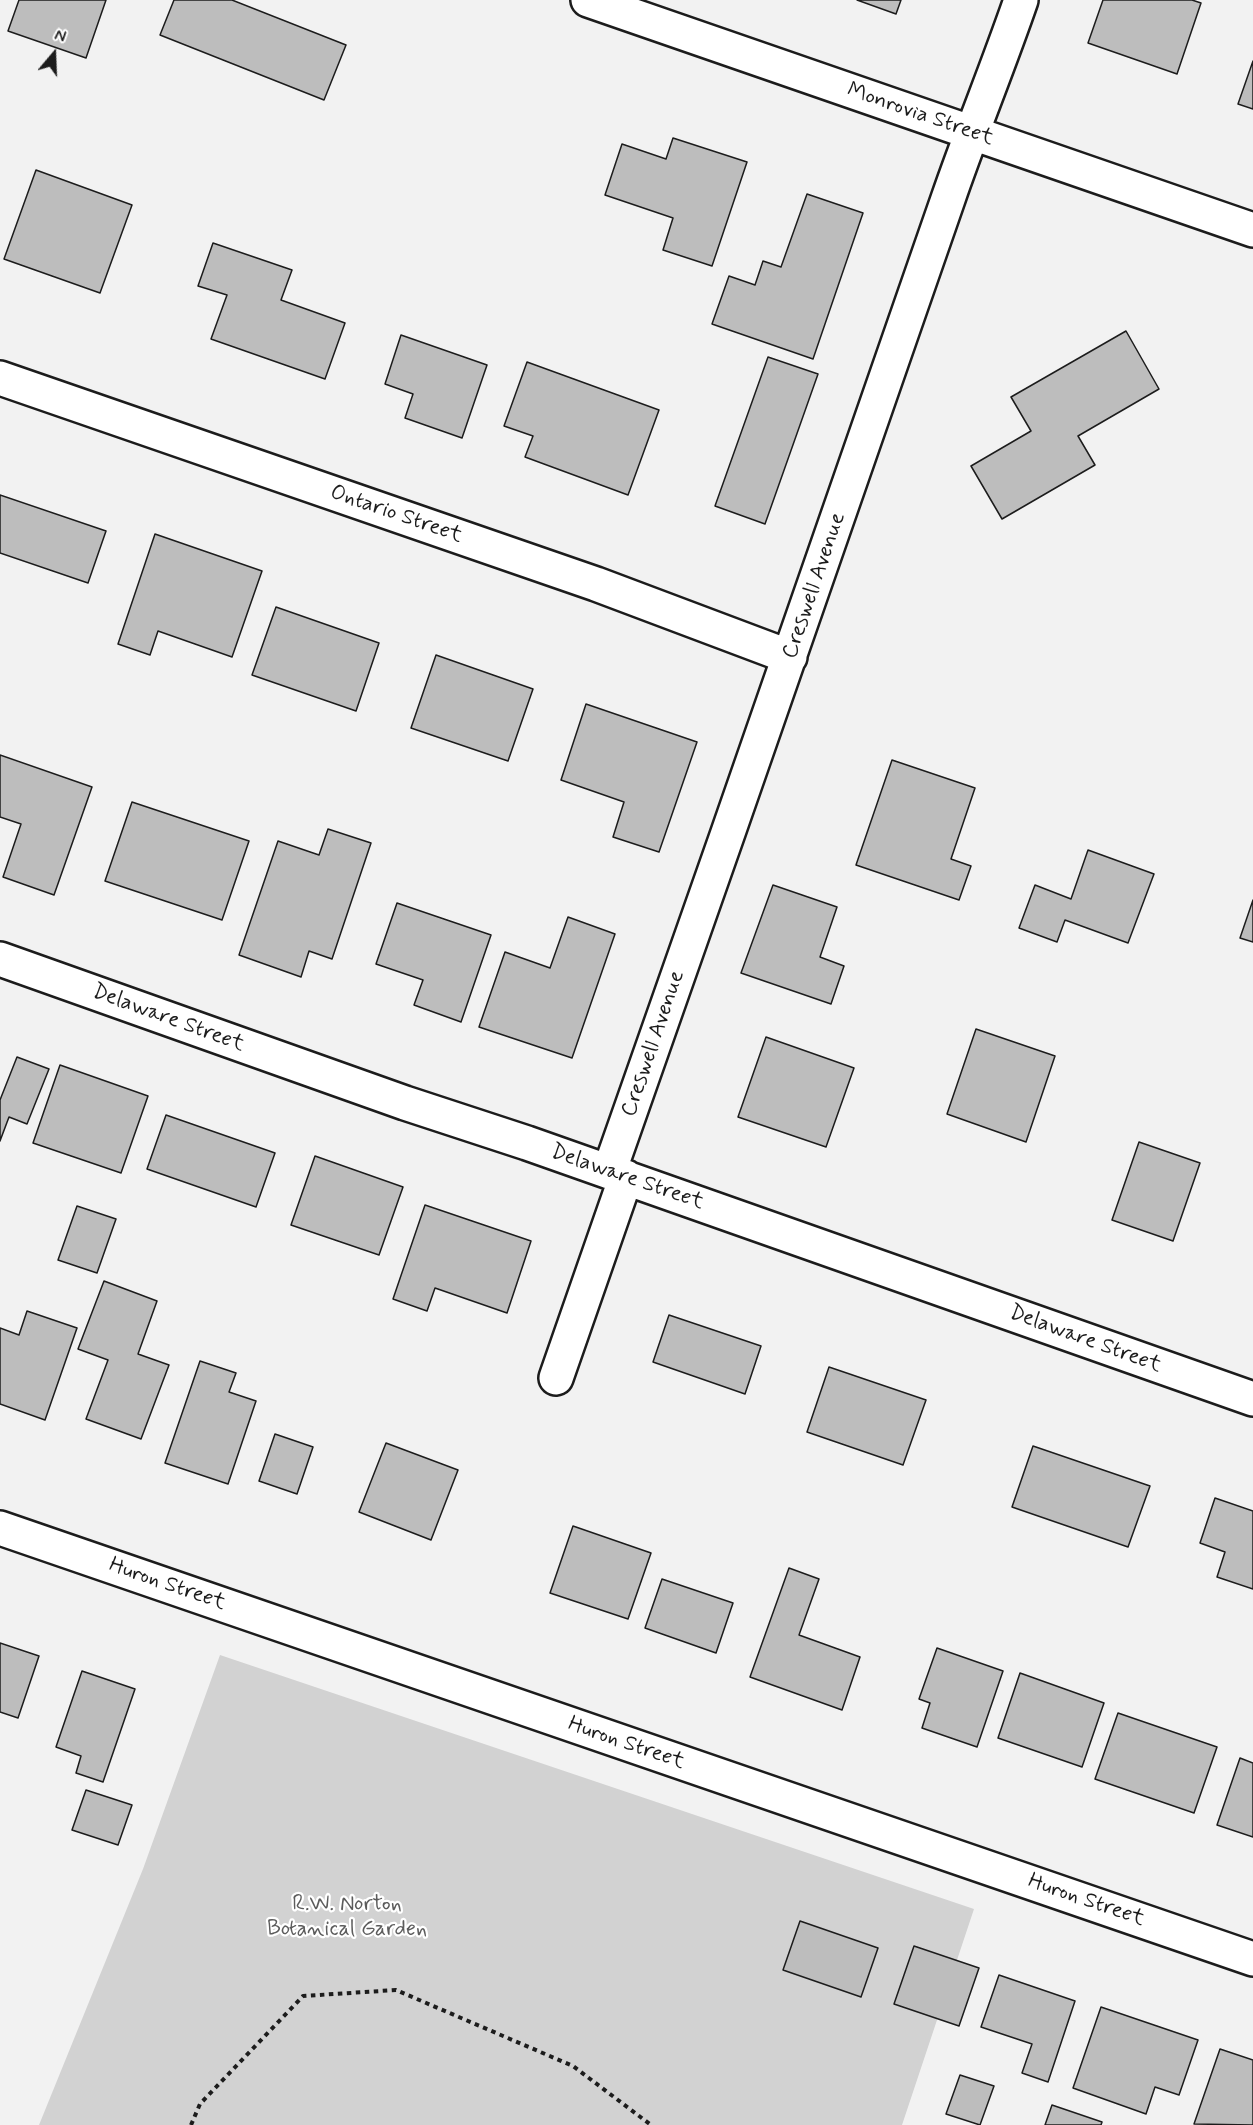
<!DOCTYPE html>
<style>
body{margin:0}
#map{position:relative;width:1253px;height:2125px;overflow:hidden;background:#f2f2f2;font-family:Mynerve,sans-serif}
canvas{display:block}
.north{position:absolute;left:24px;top:24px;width:60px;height:60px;-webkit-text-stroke:4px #fff;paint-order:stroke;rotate:19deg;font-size:16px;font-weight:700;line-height:24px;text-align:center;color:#1c1c1c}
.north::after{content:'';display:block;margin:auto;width:21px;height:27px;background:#1c1c1c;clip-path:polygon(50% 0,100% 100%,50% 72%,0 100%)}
</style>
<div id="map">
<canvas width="1253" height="2125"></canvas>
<div class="north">N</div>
</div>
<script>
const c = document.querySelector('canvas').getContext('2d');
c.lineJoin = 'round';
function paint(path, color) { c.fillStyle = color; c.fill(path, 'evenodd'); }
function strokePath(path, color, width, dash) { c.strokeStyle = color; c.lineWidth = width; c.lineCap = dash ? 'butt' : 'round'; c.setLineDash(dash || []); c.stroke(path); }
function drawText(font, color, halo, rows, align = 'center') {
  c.font = font + ' Mynerve,sans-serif'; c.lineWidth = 4.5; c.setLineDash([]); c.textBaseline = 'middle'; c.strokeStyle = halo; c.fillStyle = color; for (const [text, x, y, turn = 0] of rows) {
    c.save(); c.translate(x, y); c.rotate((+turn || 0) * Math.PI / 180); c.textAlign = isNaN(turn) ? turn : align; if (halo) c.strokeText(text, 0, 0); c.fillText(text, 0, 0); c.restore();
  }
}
paint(new Path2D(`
 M220,1655L974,1909L902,2125H39L143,1869Z`), '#d2d2d2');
const building = new Path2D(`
 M19,0H106L86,58L8,31Z
 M174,0H232L346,45L324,100L160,35Z
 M857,0H901L896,14Z
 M1103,0H1192L1201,3L1177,74L1088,43Z
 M1253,61V109L1238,104Z
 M673,138L747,162L712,266L663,250L673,218L605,195L622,144L666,159Z
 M36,170L132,205L100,293L4,259Z
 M807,194L863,213L813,359L712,324L729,276L755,285L763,261L781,267Z
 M213,243L292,270L281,300L345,323L325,379L211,339L227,295L198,286Z
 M1126,331L1159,389L1078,436L1095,465L1002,519L971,466L1031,431L1011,397Z
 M401,335L487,365L462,438L405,418L413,394L385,384Z
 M768,357L818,374L765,524L715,506Z
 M527,362L659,410L628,495L525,457L533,436L504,426Z
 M0,495L106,531L88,583L0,553Z
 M155,534L262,571L232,657L158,631L150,655L118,644Z
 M276,607L379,643L356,711L252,675Z
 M436,655L533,689L508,761L411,728Z
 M586,704L697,742L659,852L613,837L624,802L561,780Z
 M0,755L92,787L54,895L3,877L21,824L0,817Z
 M892,760L975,788L951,859L971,866L959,900L856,865Z
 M132,802L249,841L222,920L105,881Z
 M328,829L371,843L332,959L309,951L301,977L239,955L278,841L319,855Z
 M1088,850L1154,874L1128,943L1065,920L1057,942L1019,928L1035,885L1071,899Z
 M773,885L837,907L820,957L844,966L831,1004L741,973Z
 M1253,900V942L1240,938Z
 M397,903L491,935L461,1022L414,1005L423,980L376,964Z
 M568,917L615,934L572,1058L479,1027L505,952L550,968Z
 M976,1029L1055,1056L1026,1142L947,1114Z
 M766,1037L854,1068L826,1147L738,1117Z
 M17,1057L49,1069L27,1124L9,1117L0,1141V1100Z
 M60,1065L148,1096L121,1173L33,1143Z
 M166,1115L275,1153L256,1207L147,1169Z
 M1139,1142L1200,1163L1173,1241L1112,1220Z
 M315,1156L403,1187L379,1255L291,1225Z
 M425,1205L531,1241L507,1313L435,1288L427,1311L393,1299Z
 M77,1206L116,1219L97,1273L58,1260Z
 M104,1281L157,1301L138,1354L169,1365L141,1439L86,1419L108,1360L78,1349Z
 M27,1311L77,1328L45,1420L0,1404V1328L19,1335Z
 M669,1315L761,1346L745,1394L653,1362Z
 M200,1361L236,1373L229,1392L256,1401L228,1484L165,1463Z
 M829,1367L926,1400L903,1465L807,1432Z
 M275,1434L313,1447L297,1494L259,1481Z
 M386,1443L458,1470L431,1540L359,1512Z
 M1033,1446L1150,1486L1128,1547L1012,1507Z
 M1215,1498L1253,1511V1589L1217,1577L1225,1552L1200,1543Z
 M573,1526L651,1553L628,1619L550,1593Z
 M789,1568L819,1579L799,1635L860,1657L842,1710L750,1677Z
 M662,1579L733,1603L716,1653L645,1628Z
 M0,1643L39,1656L18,1718L0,1712Z
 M937,1648L1003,1671L977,1747L922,1728L930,1703L919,1699Z
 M82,1671L135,1689L103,1782L76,1773L81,1756L56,1747Z
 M1020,1673L1104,1703L1082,1767L998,1738Z
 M1118,1713L1217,1747L1194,1813L1095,1779Z
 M1240,1758L1253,1763V1837L1217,1825Z
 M86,1790L132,1805L118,1845L72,1830Z
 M800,1921L878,1948L861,1997L783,1970Z
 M914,1946L979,1968L959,2026L894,2004Z
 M999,1975L1075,2001L1048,2082L1022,2073L1032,2044L981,2027Z
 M1101,2007L1198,2040L1179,2095L1155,2087L1146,2114L1073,2088Z
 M1220,2049L1253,2060V2125L1194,2124Z
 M960,2075L994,2086L980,2125L946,2114Z
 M1052,2105L1102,2122L1101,2125H1045Z`);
paint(building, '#bdbdbd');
strokePath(building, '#1c1c1c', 1.5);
const minor = new Path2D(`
 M588,0L1253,230
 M0,378L596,584L790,657
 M0,959L405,1103L527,1143L1253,1399
 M609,1172C723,848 836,524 948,199C971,132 998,67 1021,0
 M556,1378L626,1177
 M0,1528L1253,1959`);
strokePath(minor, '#1c1c1c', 38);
strokePath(new Path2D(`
 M191,2125L200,2104L303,1996L396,1990L573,2066L651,2125`), '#1c1c1c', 4, [4.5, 4.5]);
strokePath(minor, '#fff', 33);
drawText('22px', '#1c1c1c', '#fff', [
 ["Monrovia Street",920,115,19],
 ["Ontario Street",396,515,19],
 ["Creswell Avenue",815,586,-71],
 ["Delaware Street",168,1019,20],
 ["Creswell Avenue",654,1044,-71],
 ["Delaware Street",627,1178,19],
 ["Delaware Street",1085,1340,20],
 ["Huron Street",167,1585,19],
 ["Huron Street",626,1744,19],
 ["Huron Street",1086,1901,19]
]);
drawText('22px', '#5c5c5c', '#fff', [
 ["R.W. Norton",347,1905],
 ["Botanical Garden",347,1930]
]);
</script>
